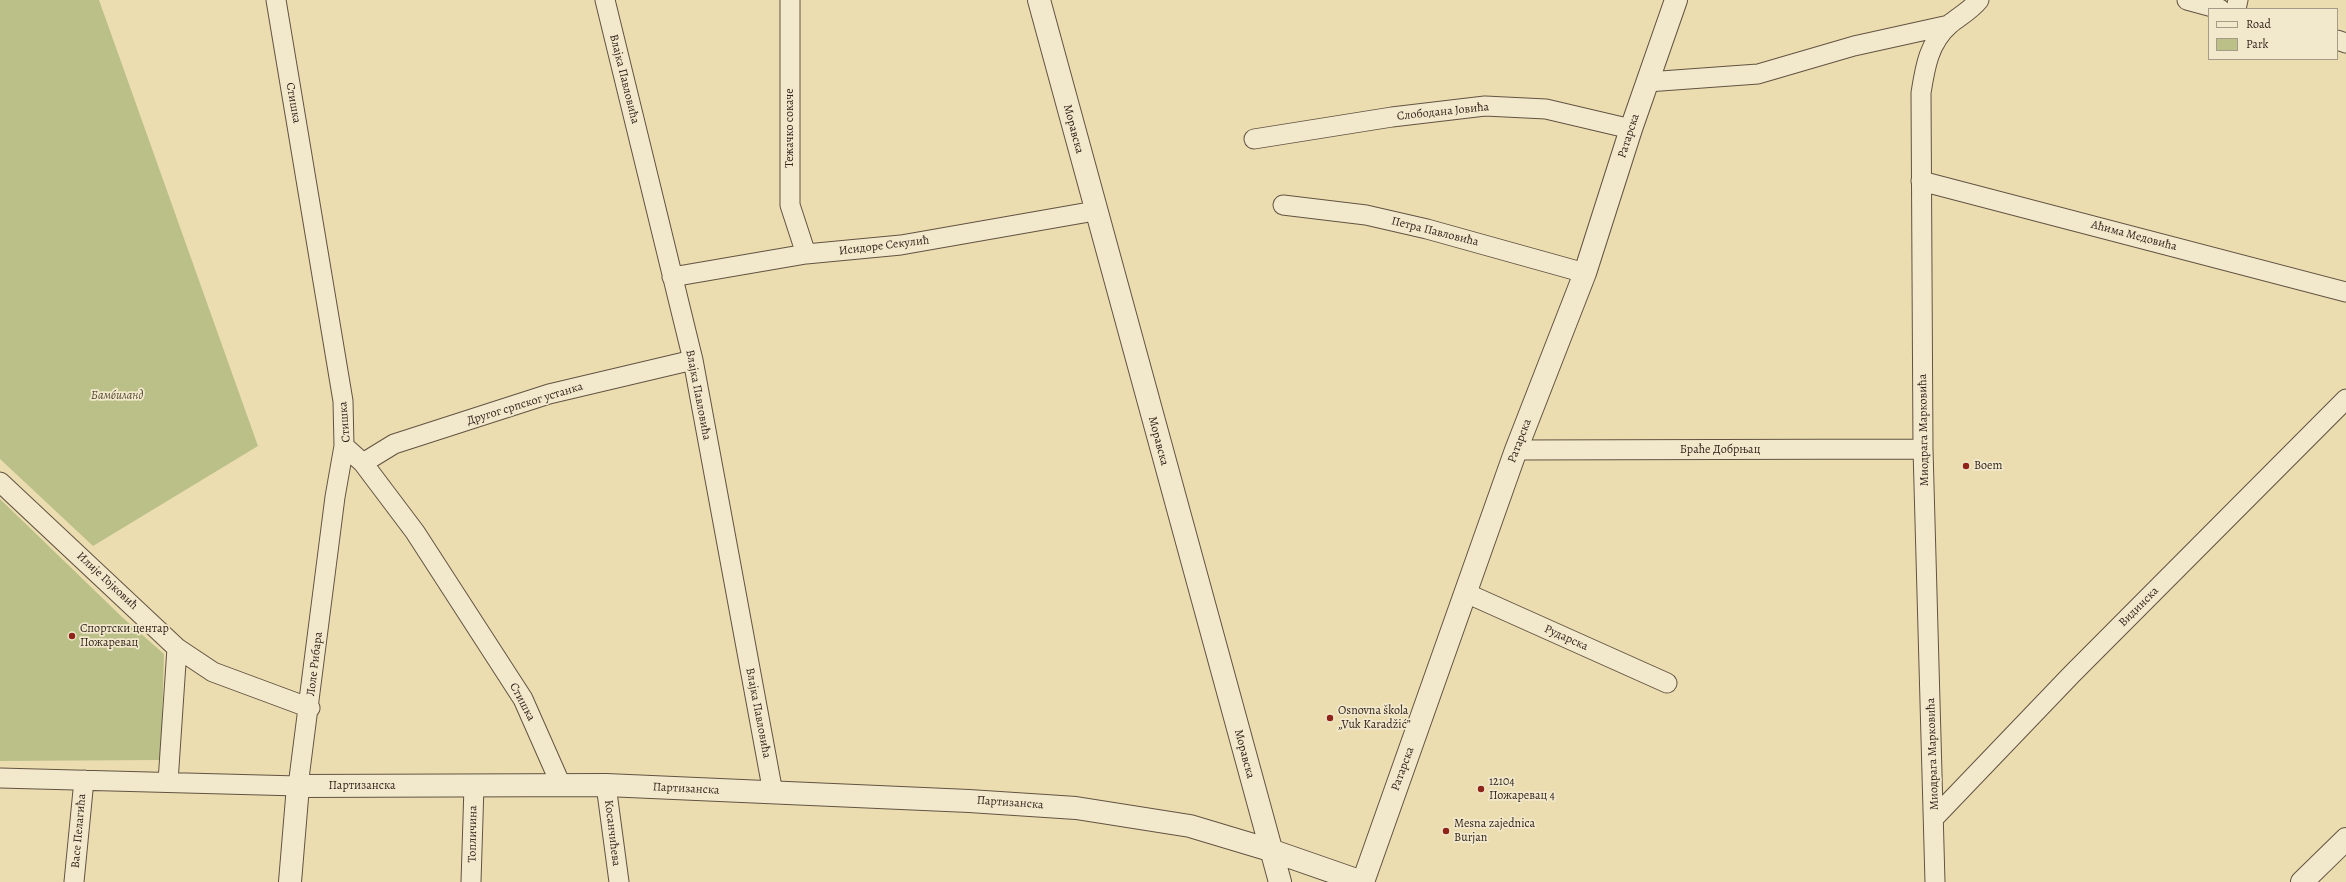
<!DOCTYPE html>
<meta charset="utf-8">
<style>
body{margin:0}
#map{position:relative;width:2346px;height:882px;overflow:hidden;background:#ebddb0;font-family:Alegreya,serif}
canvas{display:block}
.legend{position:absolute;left:2208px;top:8px;width:130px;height:52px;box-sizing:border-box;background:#f2e9cc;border:1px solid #a69b86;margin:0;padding:5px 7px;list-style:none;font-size:12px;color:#34251d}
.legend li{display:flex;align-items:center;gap:8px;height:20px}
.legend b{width:20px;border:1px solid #a69b86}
</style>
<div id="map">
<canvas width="2346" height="882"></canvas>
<ul class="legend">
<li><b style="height:5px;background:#f2e9cc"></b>Road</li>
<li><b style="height:11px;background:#bbc088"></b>Park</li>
</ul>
</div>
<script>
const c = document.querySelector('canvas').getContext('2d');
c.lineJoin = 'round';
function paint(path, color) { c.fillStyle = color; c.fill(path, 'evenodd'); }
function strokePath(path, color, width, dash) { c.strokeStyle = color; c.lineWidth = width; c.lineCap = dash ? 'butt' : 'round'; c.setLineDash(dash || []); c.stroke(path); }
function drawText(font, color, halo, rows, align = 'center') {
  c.font = font + ' Alegreya,serif'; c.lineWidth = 3.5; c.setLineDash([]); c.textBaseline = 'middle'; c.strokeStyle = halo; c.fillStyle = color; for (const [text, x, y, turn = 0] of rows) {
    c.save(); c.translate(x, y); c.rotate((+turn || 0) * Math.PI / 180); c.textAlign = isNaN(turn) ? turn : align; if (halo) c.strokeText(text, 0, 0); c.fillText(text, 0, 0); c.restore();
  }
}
paint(new Path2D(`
 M0,0H99L258,446L93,546L0,459Z
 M0,499L122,617L164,654L161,760L0,761Z`), '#bbc088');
const minor = new Path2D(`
 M605,0L693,360L773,793
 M790,0V205L806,254
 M2187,0L2220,9
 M2236,9L2238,0
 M2337,40L2346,43
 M1647,82L1758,74L1854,46L1949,25
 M1254,139L1392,117L1485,106L1546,109L1631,129
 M1921,181L2346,292
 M1283,205L1366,215L1427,229L1585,273
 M672,277L806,254L901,245L1095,211
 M344,446L363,463L415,532L523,699L561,785
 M1516,450L1923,449
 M363,463L394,444L549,394L693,360
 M0,482L177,648L213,672L310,708
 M1466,593L1667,683
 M0,778L298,786L335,497L344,446L343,401L276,0
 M168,782L177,648
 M606,785L619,882
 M1935,817L2072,674L2346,399
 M74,882L84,780
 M471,882L474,786
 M1935,882L1923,449L1921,93C1925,67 1929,42 1950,24C1960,16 1971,10 1979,0`);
const tertiary = new Path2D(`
 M1039,0L1280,882
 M290,882L298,786L606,785L969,801L1076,808L1190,826L1270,850L1362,882
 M1363,882L1516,450L1585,273L1631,129L1676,0
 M2302,882L2346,839`);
strokePath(minor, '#625342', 21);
strokePath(tertiary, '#625342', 24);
strokePath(minor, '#f2e9cc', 19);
strokePath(tertiary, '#f2e9cc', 22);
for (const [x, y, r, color] of [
 [1966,466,4,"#8f2418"],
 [72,636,4,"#8f2418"],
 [1330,718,4,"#8f2418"],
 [1481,789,4,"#8f2418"],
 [1446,831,4,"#8f2418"]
]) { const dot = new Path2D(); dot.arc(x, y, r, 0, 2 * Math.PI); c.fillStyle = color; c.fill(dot); strokePath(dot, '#f2e9cc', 1.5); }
drawText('12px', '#34251d', '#f2e9cc', [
 ["Влајка Павловића",624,79,76],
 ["Стишка",293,103,80],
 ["Слободана Јовића",1443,112,-6],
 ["Тежачко сокаче",790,128,-90],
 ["Моравска",1073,129,75],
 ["Ратарска",1629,136,-72],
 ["Петра Павловића",1435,232,14],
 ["Аћима Медовића",2134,236,15],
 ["Исидоре Секулић",884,246,-7],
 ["Влајка Павловића",698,395,79],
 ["Другог српског устанка",525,404,-17],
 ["Стишка",345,422,-95],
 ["Миодрага Марковића",1924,430,-91],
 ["Моравска",1158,441,75],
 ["Ратарска",1520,441,-69],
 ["Браће Добрњац",1720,450],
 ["Илије Гојковић",107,581,43],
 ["Видинска",2139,607,-45],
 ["Рударска",1566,638,24],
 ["Лоле Рибара",315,664,-83],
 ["Стишка",522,702,62],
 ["Влајка Павловића",758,713,79],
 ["Моравска",1244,754,75],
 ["Миодрага Марковића",1933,754,-92],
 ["Ратарска",1403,769,-70],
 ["Партизанска",362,786],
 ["Партизанска",686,789,3],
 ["Партизанска",1010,803,4],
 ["Васе Пелагића",79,831,-85],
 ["Косанчићева",612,833,83],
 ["Топличина",473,834,-89]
]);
drawText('italic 12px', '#564c38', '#f2e9cc', [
 ["Бамбиланд",117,396]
]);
drawText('12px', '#34251d', '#f2e9cc', [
 ["Boem",1974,466],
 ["Спортски центар",80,629],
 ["Пожаревац",80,643],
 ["Osnovna škola",1338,711],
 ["„Vuk Karadžić”",1338,725],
 ["12104",1489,782],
 ["Пожаревац 4",1489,796],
 ["Mesna zajednica",1454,824],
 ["Burjan",1454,838]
], 'left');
</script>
